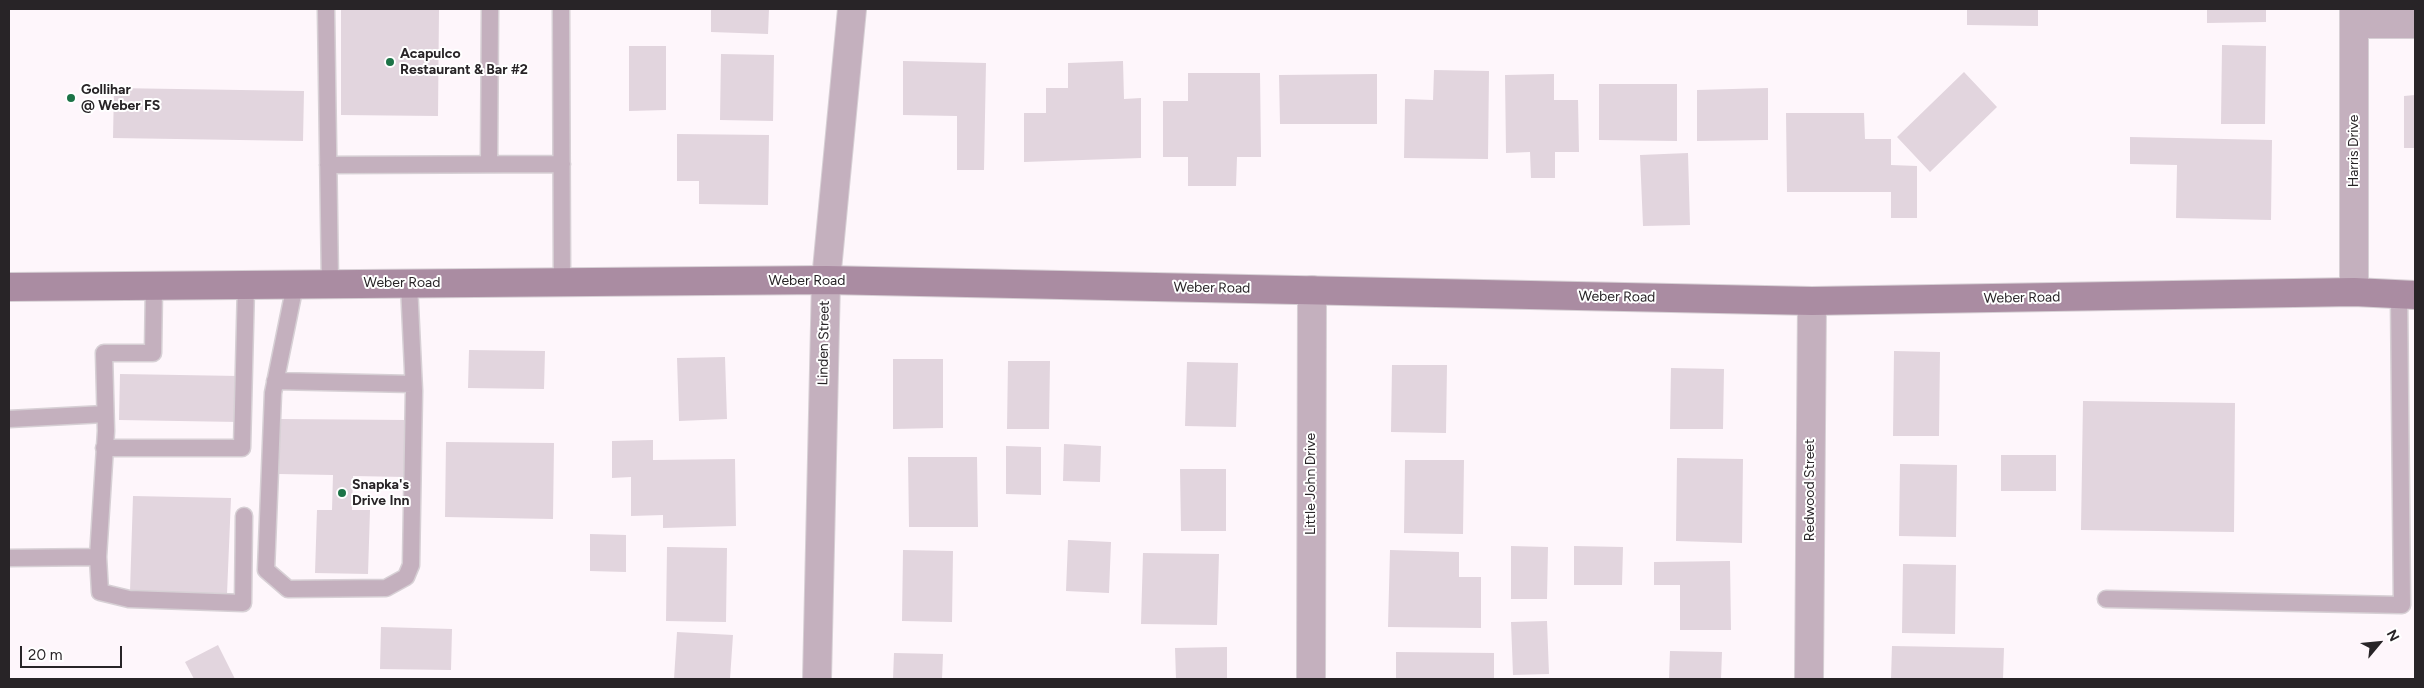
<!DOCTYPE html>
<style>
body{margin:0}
#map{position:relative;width:2424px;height:688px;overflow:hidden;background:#fef6fb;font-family:Figtree,sans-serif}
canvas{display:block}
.frame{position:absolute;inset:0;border:10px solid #282427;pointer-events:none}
.north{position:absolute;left:2354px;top:618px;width:50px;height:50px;-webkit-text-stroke:4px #fff;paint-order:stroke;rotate:62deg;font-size:14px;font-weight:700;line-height:20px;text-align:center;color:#282427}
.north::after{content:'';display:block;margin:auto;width:18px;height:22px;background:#282427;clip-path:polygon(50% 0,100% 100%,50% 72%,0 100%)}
.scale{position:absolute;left:20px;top:646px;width:102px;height:22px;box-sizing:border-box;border:2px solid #282427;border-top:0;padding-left:6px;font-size:15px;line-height:18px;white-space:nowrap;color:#282427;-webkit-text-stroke:4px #fff;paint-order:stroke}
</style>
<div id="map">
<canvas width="2424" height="688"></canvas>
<div class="frame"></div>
<div class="north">N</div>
<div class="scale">20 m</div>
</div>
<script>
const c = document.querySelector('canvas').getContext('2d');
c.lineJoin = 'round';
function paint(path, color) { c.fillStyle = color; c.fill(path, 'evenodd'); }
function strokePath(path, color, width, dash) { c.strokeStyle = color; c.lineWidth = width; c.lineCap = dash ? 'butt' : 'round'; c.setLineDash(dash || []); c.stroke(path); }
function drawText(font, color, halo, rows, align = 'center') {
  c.font = font + ' Figtree,sans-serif'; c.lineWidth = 4; c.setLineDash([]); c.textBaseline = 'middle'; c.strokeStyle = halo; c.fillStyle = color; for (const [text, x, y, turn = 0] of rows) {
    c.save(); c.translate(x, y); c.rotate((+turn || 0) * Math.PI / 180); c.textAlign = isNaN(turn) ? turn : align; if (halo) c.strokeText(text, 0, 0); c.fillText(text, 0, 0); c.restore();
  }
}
paint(new Path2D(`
 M341,9H439L438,116L341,115Z
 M711,9H769L768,34L711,32Z
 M1967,9H2038V26L1967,25Z
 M2207,9H2266V22L2207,23Z
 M2222,45L2266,46L2265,124H2221Z
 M629,46H666V110L629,111Z
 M721,54L774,55L773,121L720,120Z
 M903,61L986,63L984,170H957V116L903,115Z
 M1123,61L1124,99L1141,98V158L1024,162V113H1046V88H1068V63Z
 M1434,70L1489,71L1488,159L1404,158L1405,99L1433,100Z
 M1964,72L1997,107L1930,172L1897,137Z
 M1188,73H1260L1261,157H1237L1236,186H1188V157H1163V101H1188Z
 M1377,74V124H1280L1279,75Z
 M1554,74V100H1578L1579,152H1555V178H1531L1530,152L1506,153L1505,75Z
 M1599,84H1677V141L1599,140Z
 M114,88L304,91L303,141L113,138Z
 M1768,88V140L1697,141V90Z
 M2415,95V148H2404V96Z
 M1786,113H1864L1865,139H1891V165L1917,166V218H1891V192H1787Z
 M677,134L769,135L768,205L699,204V181H677Z
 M2130,137L2272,140L2271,220L2176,218L2177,165L2130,164Z
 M1688,153L1690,225L1643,226L1640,155Z
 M469,350L545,351L544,389L468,388Z
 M1894,351L1940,352L1939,436H1893Z
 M725,357L727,419L679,421L677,358Z
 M893,359H943V428L893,429Z
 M1008,361H1050L1049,429H1007Z
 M1187,362L1238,363L1236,427L1185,426Z
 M1392,365H1447L1446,433L1391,432Z
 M1671,368L1724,369L1723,429H1670Z
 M120,374L239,376V422L119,420Z
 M2083,401L2235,403L2234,532L2081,530Z
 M280,419L407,420L405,477L353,476L352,510H370L368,574L315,573L317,510H332L333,475L279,474Z
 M653,440V460L735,459L736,526L663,528V515L631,516V477L612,478V441Z
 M446,442L554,443L553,519L445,517Z
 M1064,444L1101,446L1100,482L1063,481Z
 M1006,446L1041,447V495L1006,494Z
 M2001,455H2056V491H2001Z
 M908,457H977L978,527H909Z
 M1677,458L1743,459L1742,543L1676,541Z
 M1405,460H1464L1463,534L1404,533Z
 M1900,464L1957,465L1956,537L1899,536Z
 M1180,469H1226V531H1181Z
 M133,496L231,498L227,594L130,591Z
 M590,534L626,535V572L590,571Z
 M1068,540L1111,542L1109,593L1066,591Z
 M1511,546L1548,547L1547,599H1511Z
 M1574,546L1623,547L1622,585H1574Z
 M667,547L727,548L726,622L666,621Z
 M903,550L953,551L952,622L902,621Z
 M1390,550L1459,552V577H1481V628L1388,627Z
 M1143,553L1219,554L1217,625L1141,624Z
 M1730,561L1731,630H1680V585H1654V562Z
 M1903,564L1956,565L1955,634L1902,633Z
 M1547,621L1549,674L1513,675L1511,622Z
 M381,627L452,629L451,670L380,669Z
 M677,632L733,635L730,679H674Z
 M218,645L235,679H194L185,662Z
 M1892,646L2004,648L2003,679H1891Z
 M1227,647V679H1176L1175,648Z
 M1670,651L1722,652L1721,679H1669Z
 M1396,652L1494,653V679H1396Z
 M894,653L943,654L942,679H893Z`), '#e2d5de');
const service = new Path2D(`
 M326,9L330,283
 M561,9L562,282
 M489,164L490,9
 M328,165L562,164
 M295,285L273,393L266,570L288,589L386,588L406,577L411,565L414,391L409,284
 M275,381L413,384
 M9,419L105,414
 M104,448H242L246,285
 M98,557L100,592L129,599L243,603L244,516
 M9,558L98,557L106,431L104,353H153L154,286
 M2106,599L2402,605L2399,294`);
const minor = new Path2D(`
 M2354,24H2415
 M2354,292V9
 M817,679L826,280L852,9
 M1311,679L1312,290
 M1809,679L1812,301`);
const secondary = new Path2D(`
 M9,287L826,280L1812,301L2354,292L2415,295`);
strokePath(service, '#d7d0d5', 19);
strokePath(minor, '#d7d0d5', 30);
strokePath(secondary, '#d7d0d5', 30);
strokePath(service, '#c4b0be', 16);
strokePath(minor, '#c4b0be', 28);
strokePath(secondary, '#aa8ca2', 28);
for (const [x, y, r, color] of [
 [390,62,5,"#1c7347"],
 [71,98,5,"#1c7347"],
 [342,493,5,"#1c7347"]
]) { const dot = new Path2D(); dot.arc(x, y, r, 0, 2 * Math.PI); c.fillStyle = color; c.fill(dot); strokePath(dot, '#fff', 2); }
drawText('bold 14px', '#282427', '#fff', [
 ["Acapulco",400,54],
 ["Restaurant & Bar #2",400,70],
 ["Gollihar",81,90],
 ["@ Weber FS",81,106],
 ["Snapka's",352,485],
 ["Drive Inn",352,501]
], 'left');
drawText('14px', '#282427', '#fff', [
 ["Harris Drive",2354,151,-90],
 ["Weber Road",807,281],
 ["Weber Road",402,283],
 ["Weber Road",1212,288,1],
 ["Weber Road",1617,297,1],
 ["Weber Road",2022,298,-1],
 ["Linden Street",824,343,-89],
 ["Little John Drive",1311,484,-90],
 ["Redwood Street",1810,490,-90]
]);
</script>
